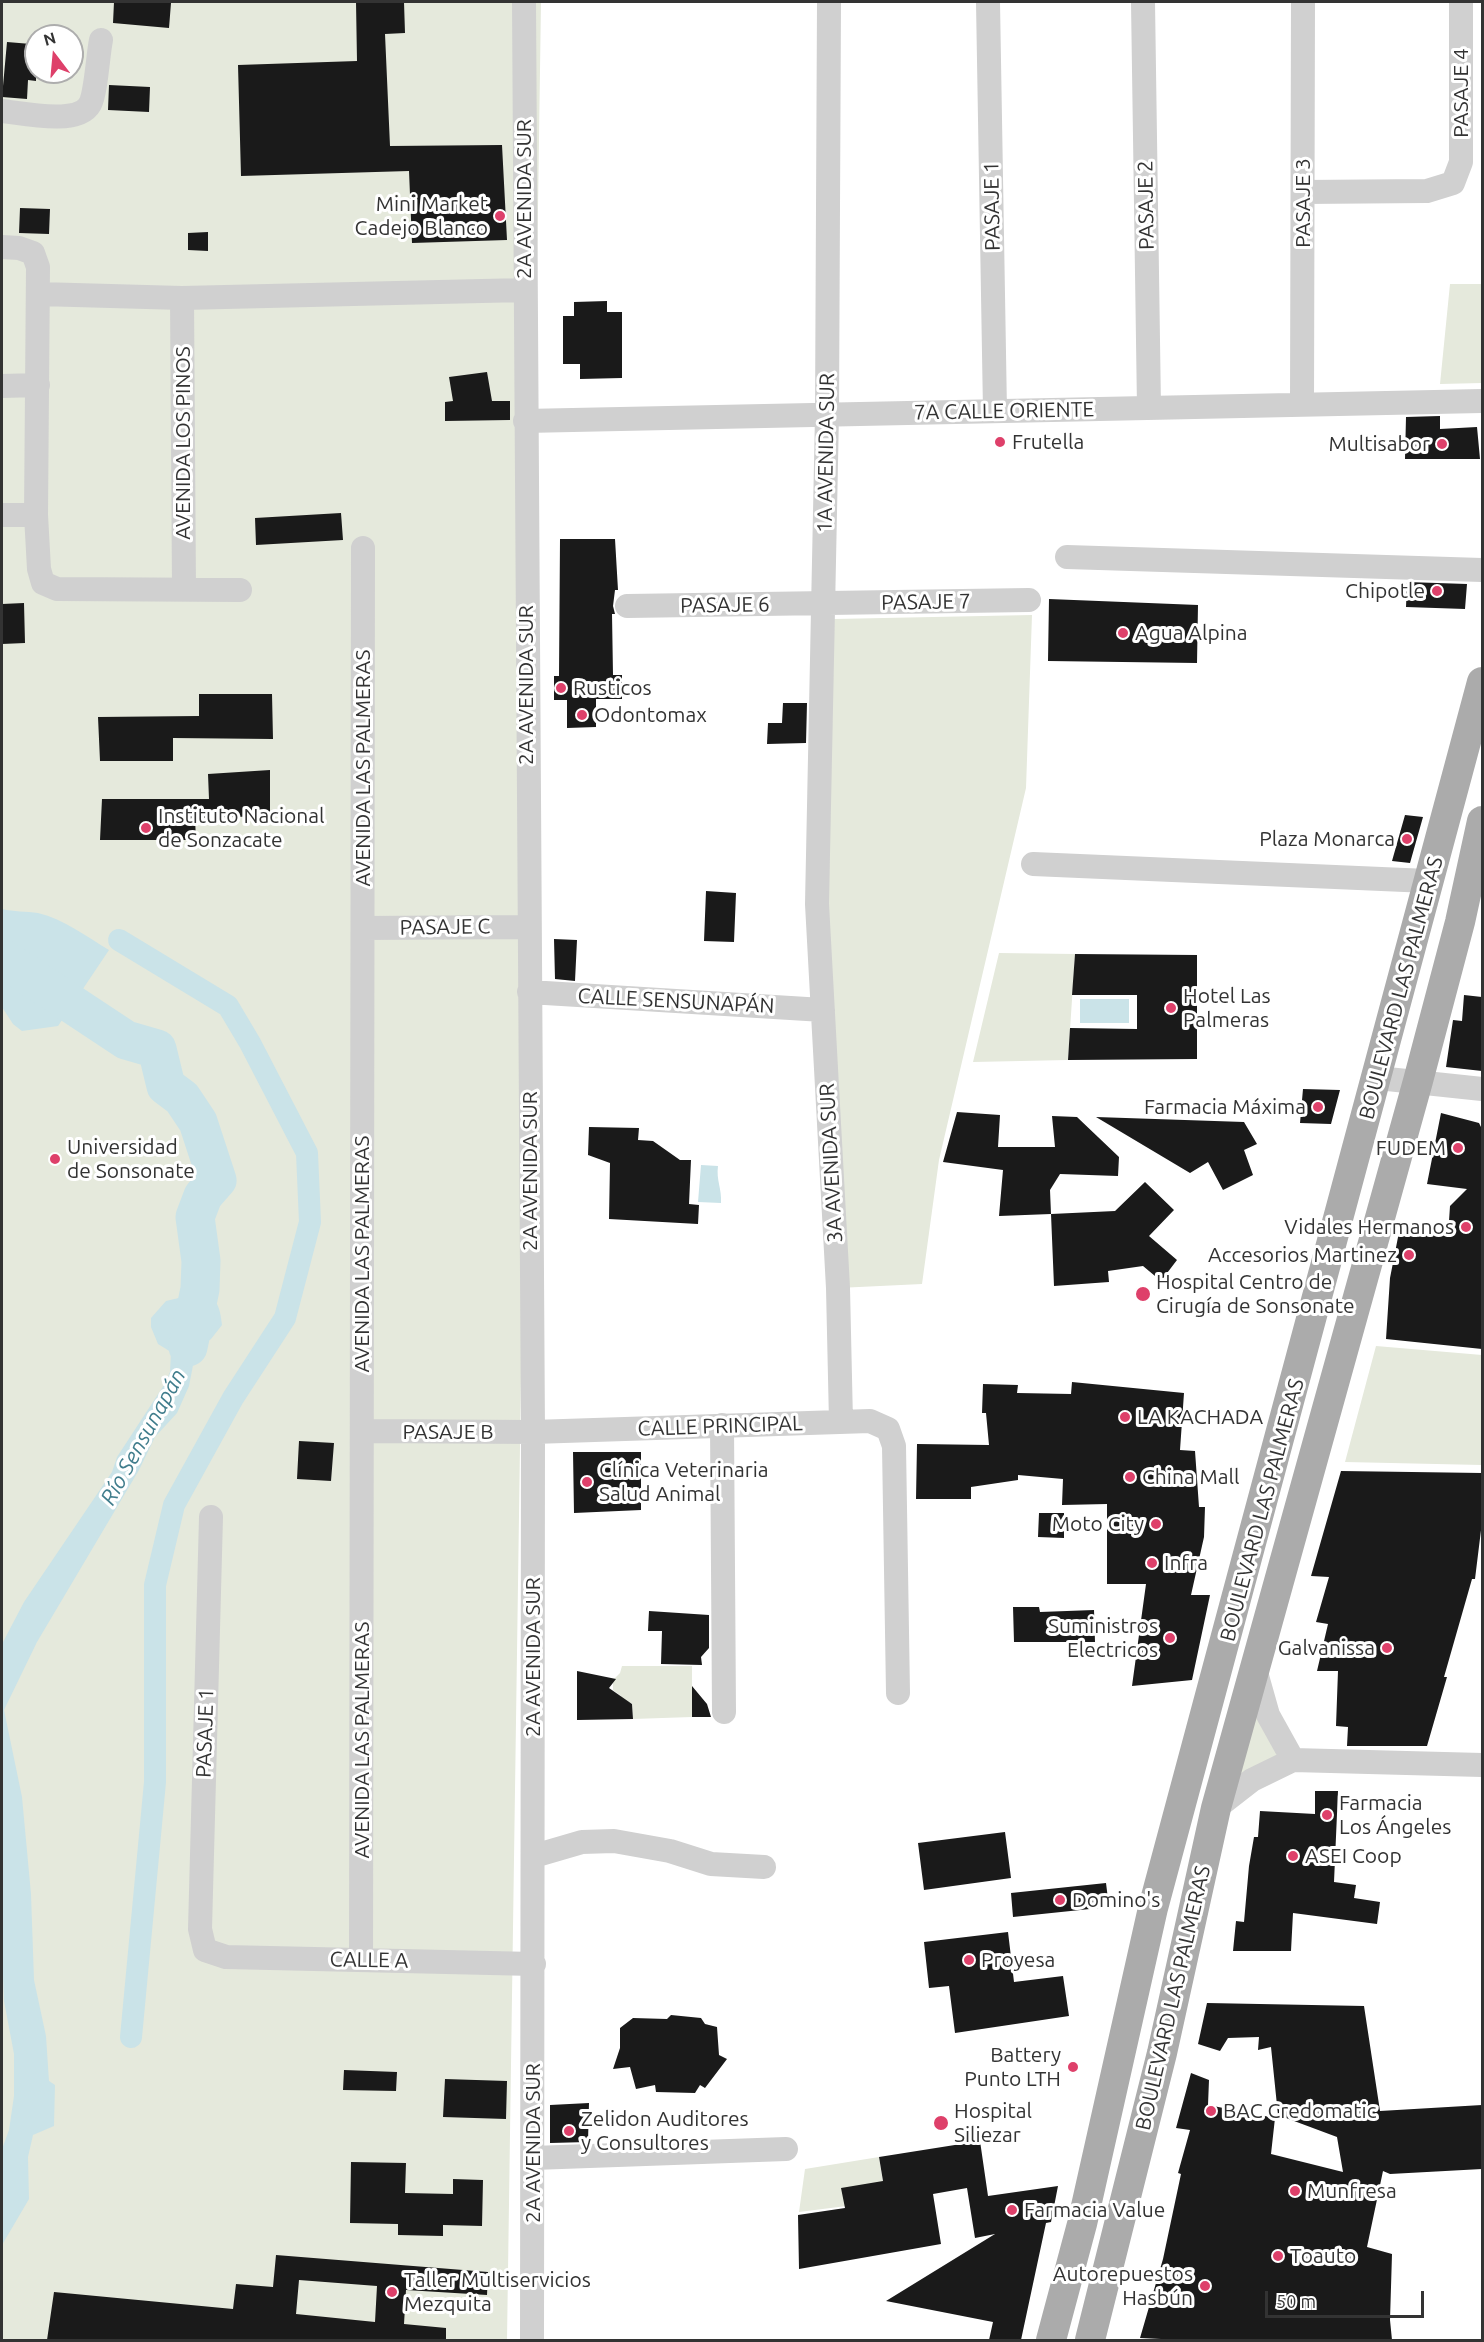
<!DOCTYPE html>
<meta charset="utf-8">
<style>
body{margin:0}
#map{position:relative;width:1484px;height:2342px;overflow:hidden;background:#fff;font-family:Ubuntu,sans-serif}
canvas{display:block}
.frame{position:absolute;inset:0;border:3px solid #333;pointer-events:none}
.north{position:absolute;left:24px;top:24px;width:60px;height:60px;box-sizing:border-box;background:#fff;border:2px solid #adadad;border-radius:50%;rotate:344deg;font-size:16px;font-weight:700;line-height:24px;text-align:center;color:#333}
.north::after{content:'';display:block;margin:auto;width:21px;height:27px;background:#de406a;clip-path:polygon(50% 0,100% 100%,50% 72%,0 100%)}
.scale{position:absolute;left:1265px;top:2291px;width:159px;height:27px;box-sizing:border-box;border:3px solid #333;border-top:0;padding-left:8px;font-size:18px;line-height:21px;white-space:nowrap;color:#333;-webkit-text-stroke:4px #fff;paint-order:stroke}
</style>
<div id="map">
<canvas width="1484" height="2342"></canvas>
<div class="frame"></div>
<div class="north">N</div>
<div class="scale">50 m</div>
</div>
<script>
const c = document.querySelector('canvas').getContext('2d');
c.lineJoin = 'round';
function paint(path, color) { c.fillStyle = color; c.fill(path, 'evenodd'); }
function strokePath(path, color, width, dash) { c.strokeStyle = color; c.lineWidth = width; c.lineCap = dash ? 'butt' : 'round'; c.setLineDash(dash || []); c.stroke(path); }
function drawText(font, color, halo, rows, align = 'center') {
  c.font = font + ' Ubuntu,sans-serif'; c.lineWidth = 6; c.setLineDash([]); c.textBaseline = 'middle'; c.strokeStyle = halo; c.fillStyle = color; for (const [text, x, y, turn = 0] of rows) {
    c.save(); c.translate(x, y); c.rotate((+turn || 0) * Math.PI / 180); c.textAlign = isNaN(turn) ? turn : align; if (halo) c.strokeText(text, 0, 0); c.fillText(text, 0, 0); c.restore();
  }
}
paint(new Path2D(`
 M2,2H541L507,2340H2ZM36,36H72V72H36Z
 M1450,284H1482V383L1440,384Z
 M1032,615L1026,788L939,1160L922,1284L838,1288L826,904L834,619Z
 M999,953L1075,954L1068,1060L973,1062Z
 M1376,1346L1482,1355V1465L1345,1462Z
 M622,1666H692V1717L633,1719L632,1703L621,1702V1696L613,1690V1680L620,1673Z
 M1254,1713L1280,1754L1239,1776Z
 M879,2157L886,2201L799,2212L805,2169Z`), '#e5e9dc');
paint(new Path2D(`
 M2,909C14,912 26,911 38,913C64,919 87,937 109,950L58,1026L22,1031L13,1024L2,1007Z
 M1080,999H1129V1023H1080Z
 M701,1165L718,1166C716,1180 722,1189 721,1203L698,1202Z
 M187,1296C214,1295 219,1298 222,1325L211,1339L196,1350L189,1386L177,1413L155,1437L139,1470L37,1642L4,1710L22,1797L31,1894L34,1980L46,2036L49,2081L55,2085L54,2126L33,2135L28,2157L29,2199L2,2245V2149L9,2130L14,2096V2054L4,2001L2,1952V1644L24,1602L112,1472L117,1457L164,1385L170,1372L171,1352L158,1344L151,1327V1318L166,1301Z`), '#cae3e8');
strokePath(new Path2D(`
 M119,940L228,1006L250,1043L307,1153L310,1222L285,1318L233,1398L174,1505L155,1585V1782L131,2037`), '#cae3e8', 22);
strokePath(new Path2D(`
 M2,958L126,1040L157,1049L166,1086L182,1098L198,1122L217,1180L203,1196L195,1217L201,1261L200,1289L188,1347`), '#cae3e8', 39);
paint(new Path2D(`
 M114,2L171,3L169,28L113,23Z
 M356,2H404L405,33L385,34L390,146L502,145L507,240L412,243L409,171L241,176L238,65L357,61Z
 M7,42L31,44L30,54L36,55V81L28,80L27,99L2,97Z
 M109,85L150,87L149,112L108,110Z
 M20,208L50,209L49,234L19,233Z
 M208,232V251L188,250V233Z
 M607,301V312H622V378L580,379V364H563V316H574V302Z
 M487,372L492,401H510V420L445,421V402L453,401L449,377Z
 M1440,416V429L1477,427L1480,459H1405L1406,417Z
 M341,513L343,540L256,545L255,518Z
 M560,539H615L618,590H615L613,606L615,614H612L613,675H622V699H596V727L567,728V700H554V676H559Z
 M1407,582L1467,584L1465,609L1406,607Z
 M1049,599L1198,605L1197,663L1048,661Z
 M24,603L25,643L2,644V604Z
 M199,694H272L273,739L173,738V761H100L98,717L199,716Z
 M783,703H807L806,743L767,744L768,723H782Z
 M270,770V816L195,818L196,840H100L102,799H209L208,774Z
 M1405,815L1423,817L1410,863L1392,861Z
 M706,891L736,893L734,942L704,941Z
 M554,939L577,940L575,981L555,979Z
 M1075,954L1197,955V1059L1068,1060L1070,1028L1137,1029V995H1072Z
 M1464,995L1482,997V1071L1446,1067L1453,1020L1462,1021Z
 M1303,1089L1340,1090L1331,1124L1300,1123Z
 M957,1112L1000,1115L998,1147H1055L1052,1116L1077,1117L1119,1157L1118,1176L1060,1174L1050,1190L1051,1214L999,1216L1003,1170L943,1162Z
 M1441,1113L1479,1123L1482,1129V1349L1386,1339L1390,1278L1400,1227L1448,1236L1450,1206L1467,1189L1427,1184Z
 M1096,1117L1244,1122L1257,1144L1244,1150L1253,1175L1223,1190L1208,1162L1190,1173Z
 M589,1127L639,1128L638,1140L653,1141L680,1160H691L689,1204L699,1205L698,1224L609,1219L610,1163L588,1155Z
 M1145,1182L1174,1210L1149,1236L1177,1260L1161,1281L1143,1266L1108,1271L1109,1282L1054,1286L1051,1214L1115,1211Z
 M1072,1382L1184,1393L1180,1450L1195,1451L1199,1507H1205L1204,1537L1191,1595H1210L1192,1680L1132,1686L1146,1584H1107V1504L1062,1505L1063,1479L1018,1475V1480L971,1487V1499H916L917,1444L989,1445L986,1413H982L983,1384L1018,1385L1017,1393L1071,1394Z
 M299,1441L334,1443L331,1481L297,1479Z
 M573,1452H641V1510L574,1513Z
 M1341,1471L1482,1473V1522L1475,1579H1472L1444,1677H1447L1427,1746H1347L1348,1727L1336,1726L1338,1671H1317L1328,1624L1316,1622L1329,1577L1311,1576Z
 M1039,1513H1064V1538L1038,1537Z
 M1013,1607H1039L1040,1612L1094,1610L1095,1642H1014Z
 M649,1611L709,1615V1648L701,1657L702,1665L661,1664L662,1631H648Z
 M577,1671L616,1679L609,1688L632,1704L633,1719L577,1720Z
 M692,1686L707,1704L711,1717H692Z
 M1315,1791H1338L1334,1882L1356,1885L1354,1898L1380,1902L1377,1924L1293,1913L1291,1951H1233L1236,1921L1244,1922L1249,1866L1254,1837H1258L1260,1811L1315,1814Z
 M1005,1832L1011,1878L924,1890L918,1843Z
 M1106,1883L1109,1907L1013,1917L1011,1893Z
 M1008,1932L1014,1982L1063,1976L1069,2016L955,2033L949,1986L929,1988L924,1942Z
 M1207,2003L1364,2006L1380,2111L1482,2105V2169L1390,2174L1383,2171L1367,2247L1392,2254L1390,2320L1392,2340H1182L1140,2338L1163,2259L1181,2174L1178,2173L1190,2130L1176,2128L1191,2073L1209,2080L1208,2105L1275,2118L1271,2154L1343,2172L1337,2137L1278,2115L1271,2047L1258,2050L1259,2037L1228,2038L1220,2051L1198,2044Z
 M671,2015L701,2018L705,2024L717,2027L719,2055L727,2059L705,2088L700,2085L695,2093L656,2092L655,2085L636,2089L630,2067L613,2069L620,2048V2028L633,2018L667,2019Z
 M344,2070L397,2072L396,2091L343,2090Z
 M445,2079L507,2081L506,2119L443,2117Z
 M589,2103L588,2142L550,2143V2105Z
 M980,2141L988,2196L1058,2186L1051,2222L1046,2223L1021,2340H989L993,2322L886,2301L995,2234L975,2238L967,2188L933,2194L941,2244L799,2269L798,2215L845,2208L841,2188L883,2181L879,2157Z
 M351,2162L406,2163L405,2193L453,2194V2179L483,2180L482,2226L443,2225V2236L398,2235V2224L350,2223Z
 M276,2255L488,2272L487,2295L406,2290L404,2324L446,2328V2340H47L54,2292L233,2309L236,2284L273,2287ZM299,2280L377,2286L375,2322L296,2314Z`), '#1a1a1a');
strokePath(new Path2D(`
 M524,2L533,1432L532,2340
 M829,2L827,414L817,904L838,1288L841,1422
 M988,2L995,411
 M1143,2L1149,408
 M2,111C22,113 78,126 90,104C96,93 98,54 101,40
 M1303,192L1427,191L1453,183L1461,162V2
 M2,247L19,248L33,253L38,267L36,515L39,569L43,583L57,589L240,590
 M39,294L182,298L525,290
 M182,298L184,589
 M2,386L38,385
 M1302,404L1303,2
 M525,421L1482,401
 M2,515H36
 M1067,557L1482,570
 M627,606L1029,600
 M1033,864L1428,881
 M363,928L528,927
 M529,992L823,1010
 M1378,1078L1482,1089
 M722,1425L724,1712
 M362,1431L533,1432L870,1421L888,1429L894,1446L898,1693
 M211,1517L200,1929L205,1950L226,1957L534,1964
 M1255,1669L1268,1715L1293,1760
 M1216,1808L1252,1780L1293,1760L1482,1765
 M534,1856L582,1842L614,1841L670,1851L711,1864L764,1867
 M361,1960L363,548
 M533,2158L786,2149`), '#d0d0d0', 24);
strokePath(new Path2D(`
 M1051,2340L1082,2224L1153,1908L1482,682
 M1090,2340L1162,2053L1216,1808L1418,1081L1460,922L1482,821`), '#ababab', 30);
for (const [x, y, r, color] of [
 [500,216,6,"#de406a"],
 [1000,442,6,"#de406a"],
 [1442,444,6,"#de406a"],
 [1437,591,6,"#de406a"],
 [1123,633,6,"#de406a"],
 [561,688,6,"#de406a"],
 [582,715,6,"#de406a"],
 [146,828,6,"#de406a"],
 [1407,839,6,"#de406a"],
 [1171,1008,6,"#de406a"],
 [1318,1107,6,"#de406a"],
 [1458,1148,6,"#de406a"],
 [55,1159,6,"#de406a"],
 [1466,1227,6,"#de406a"],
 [1409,1255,6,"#de406a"],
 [1143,1294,8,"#de406a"],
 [1125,1417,6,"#de406a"],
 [1130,1477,6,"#de406a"],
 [587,1482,6,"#de406a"],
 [1156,1524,6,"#de406a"],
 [1152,1563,6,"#de406a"],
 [1170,1638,6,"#de406a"],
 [1387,1648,6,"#de406a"],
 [1327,1815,6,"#de406a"],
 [1293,1856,6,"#de406a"],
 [1060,1900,6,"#de406a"],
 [969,1960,6,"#de406a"],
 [1073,2067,6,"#de406a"],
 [1211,2111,6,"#de406a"],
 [941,2123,8,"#de406a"],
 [569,2131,6,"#de406a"],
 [1295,2191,6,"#de406a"],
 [1012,2210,6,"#de406a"],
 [1278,2256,6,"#de406a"],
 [1205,2286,6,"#de406a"],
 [392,2292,6,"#de406a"]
]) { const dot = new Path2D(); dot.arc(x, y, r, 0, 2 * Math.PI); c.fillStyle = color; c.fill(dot); strokePath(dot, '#fff', 2); }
drawText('21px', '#333', '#fff', [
 ["PASAJE 4",1461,93,-90],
 ["2A AVENIDA SUR",524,199,-90],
 ["PASAJE 3",1303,203,-90],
 ["PASAJE 2",1146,205,-91],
 ["PASAJE 1",992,206,-91],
 ["7A CALLE ORIENTE",1004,411,-1],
 ["AVENIDA LOS PINOS",183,443,-90],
 ["1A AVENIDA SUR",826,453,-89],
 ["PASAJE 7",926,602,-1],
 ["PASAJE 6",725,605,-1],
 ["2A AVENIDA SUR",526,685,-90],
 ["AVENIDA LAS PALMERAS",363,768,-90],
 ["PASAJE C",445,927,-1],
 ["BOULEVARD LAS PALMERAS",1401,988,-75],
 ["CALLE SENSUNAPÁN",676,1001,3],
 ["3A AVENIDA SUR",831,1163,-93],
 ["2A AVENIDA SUR",530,1171,-90],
 ["AVENIDA LAS PALMERAS",362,1254,-90],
 ["CALLE PRINCIPAL",720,1426,-2],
 ["PASAJE B",448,1432],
 ["BOULEVARD LAS PALMERAS",1262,1510,-75],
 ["2A AVENIDA SUR",533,1657,-90],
 ["PASAJE 1",205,1733,-88],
 ["AVENIDA LAS PALMERAS",362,1740,-90],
 ["CALLE A",369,1960,1],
 ["BOULEVARD LAS PALMERAS",1173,1998,-77],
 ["2A AVENIDA SUR",533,2143,-90]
]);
drawText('21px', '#333', '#fff', [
 ["Mini Market",488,204,"right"],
 ["Cadejo Blanco",488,228,"right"],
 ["Frutella",1012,442],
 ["Multisabor",1430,444,"right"],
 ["Chipotle",1425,591,"right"],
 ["Agua Alpina",1135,633],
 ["Rusticos",573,688],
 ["Odontomax",594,715],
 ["Instituto Nacional",158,816],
 ["de Sonzacate",158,840],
 ["Plaza Monarca",1395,839,"right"],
 ["Hotel Las",1183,996],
 ["Palmeras",1183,1020],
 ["Farmacia Máxima",1306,1107,"right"],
 ["Universidad",67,1147],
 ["de Sonsonate",67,1171],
 ["FUDEM",1446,1148,"right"],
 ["Vidales Hermanos",1454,1227,"right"],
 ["Accesorios Martinez",1397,1255,"right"],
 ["Hospital Centro de",1156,1282],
 ["Cirugía de Sonsonate",1156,1306],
 ["LA KACHADA",1137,1417],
 ["Clínica Veterinaria",599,1470],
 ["Salud Animal",599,1494],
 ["China Mall",1142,1477],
 ["Moto City",1144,1524,"right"],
 ["Infra",1164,1563],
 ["Suministros",1158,1626,"right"],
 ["Electricos",1158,1650,"right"],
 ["Galvanissa",1375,1648,"right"],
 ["Farmacia",1339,1803],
 ["Los Ángeles",1339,1827],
 ["ASEI Coop",1305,1856],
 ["Domino's",1072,1900],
 ["Proyesa",981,1960],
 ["Battery",1061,2055,"right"],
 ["Punto LTH",1061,2079,"right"],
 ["Hospital",954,2111],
 ["Siliezar",954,2135],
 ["BAC Credomatic",1223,2111],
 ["Zelidon Auditores",581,2119],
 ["y Consultores",581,2143],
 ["Munfresa",1307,2191],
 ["Farmacia Value",1024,2210],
 ["Toauto",1290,2256],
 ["Autorepuestos",1193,2274,"right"],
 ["Hasbún",1193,2298,"right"],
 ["Taller Multiservicios",404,2280],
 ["Mezquita",404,2304]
], 'left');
drawText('italic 22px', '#407d8c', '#fff', [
 ["Río Sensunapán",143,1437,-61]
]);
</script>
